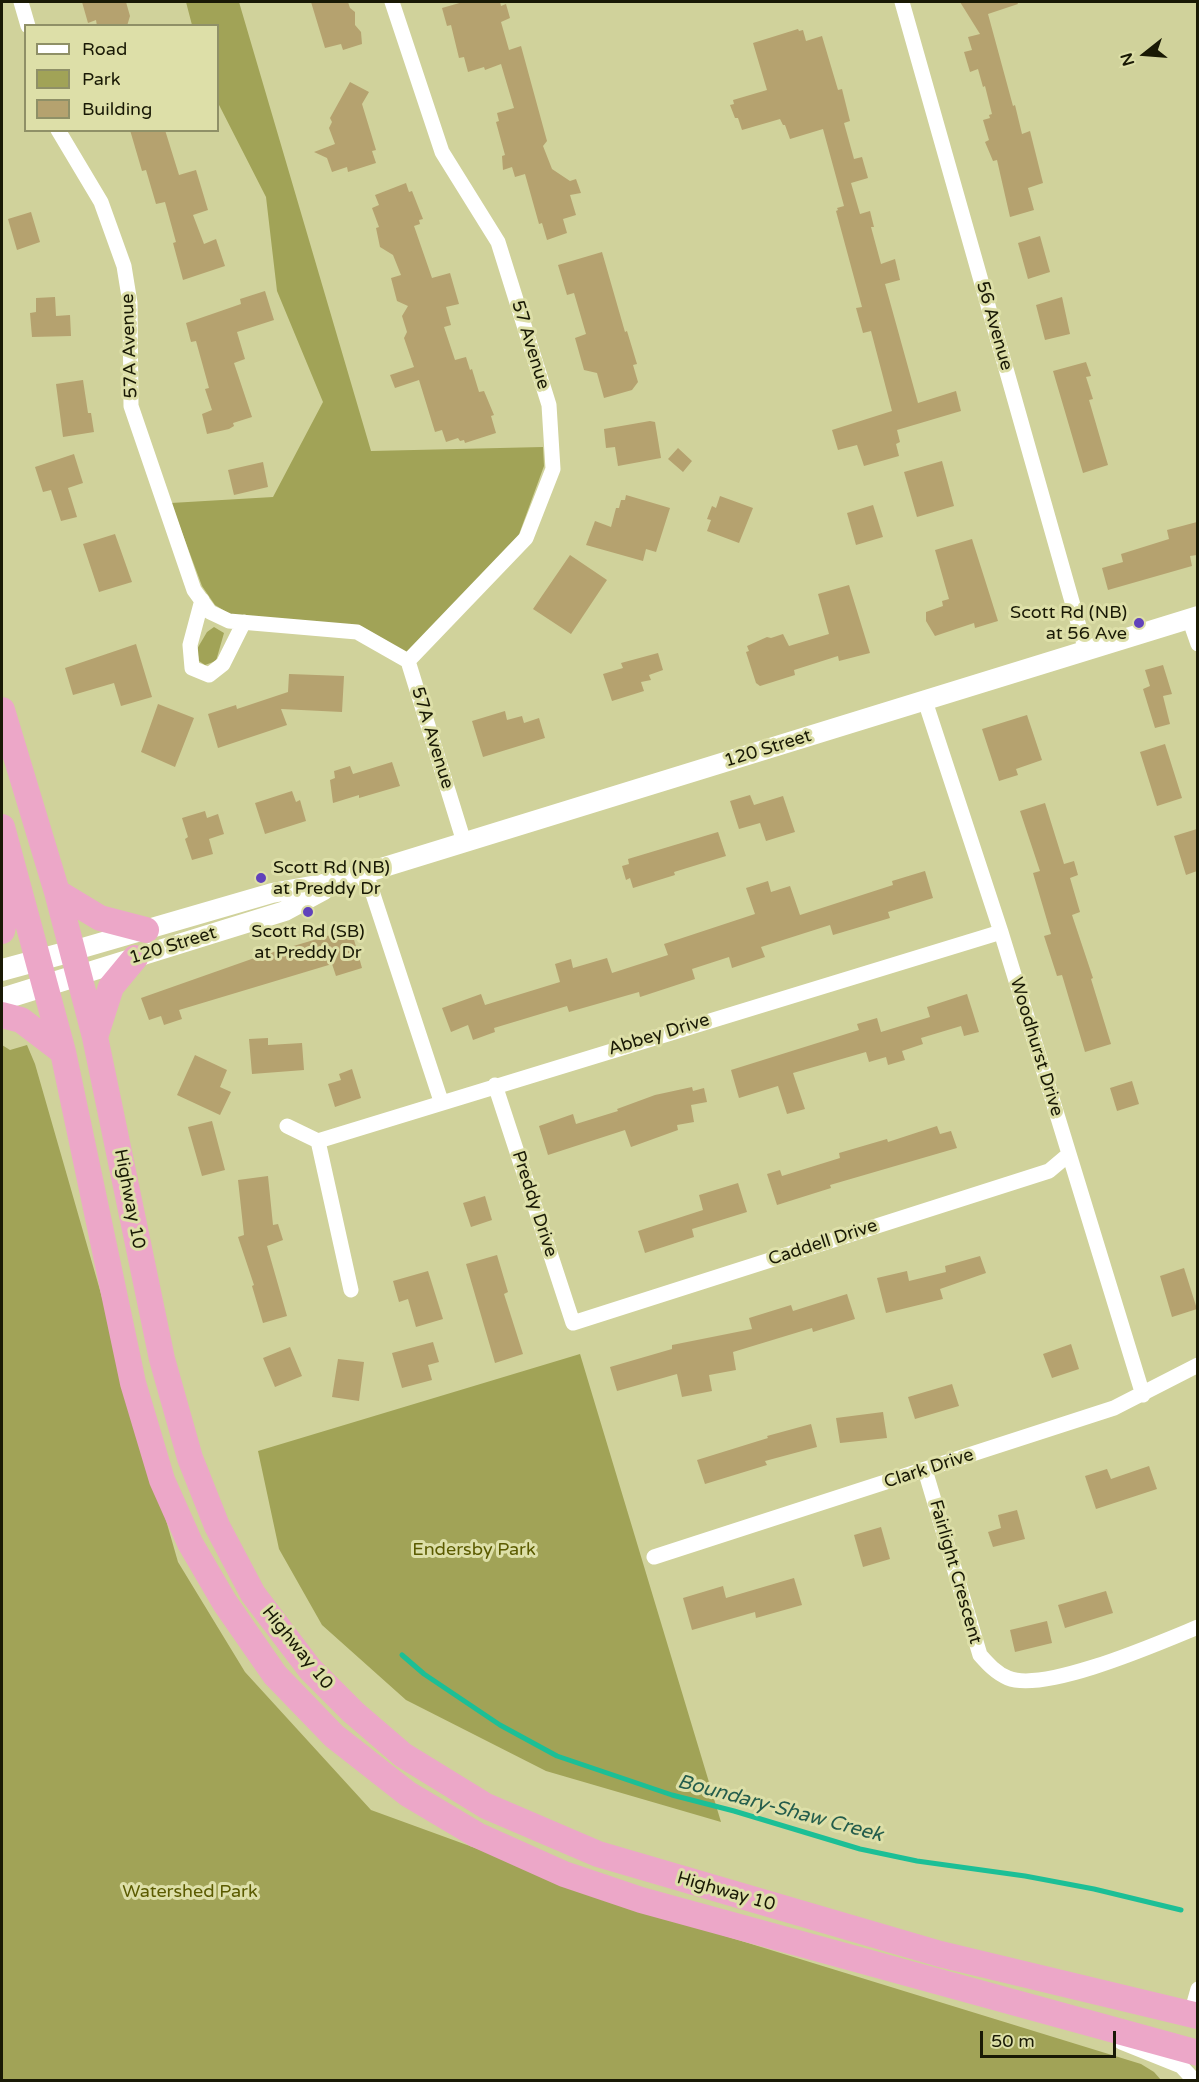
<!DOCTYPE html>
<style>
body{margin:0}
#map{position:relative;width:1199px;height:2082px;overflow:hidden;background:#d0d29b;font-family:"Varela Round",sans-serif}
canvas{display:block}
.frame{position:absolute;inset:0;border:3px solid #191905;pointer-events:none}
.legend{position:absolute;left:24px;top:24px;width:195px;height:108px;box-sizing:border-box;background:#dddfa8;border:2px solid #8f9067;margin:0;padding:8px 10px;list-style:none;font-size:18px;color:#191905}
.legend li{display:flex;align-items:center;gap:12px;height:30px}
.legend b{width:30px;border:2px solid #8f9067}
.north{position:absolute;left:1115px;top:24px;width:60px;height:60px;-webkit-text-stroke:4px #dddfa8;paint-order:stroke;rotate:253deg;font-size:16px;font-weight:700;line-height:24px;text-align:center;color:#191905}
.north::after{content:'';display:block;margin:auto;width:21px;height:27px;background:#191905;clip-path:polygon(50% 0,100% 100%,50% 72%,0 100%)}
.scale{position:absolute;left:980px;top:2031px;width:136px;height:27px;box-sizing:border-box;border:3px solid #191905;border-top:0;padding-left:8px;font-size:18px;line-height:21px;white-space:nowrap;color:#191905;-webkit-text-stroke:4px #dddfa8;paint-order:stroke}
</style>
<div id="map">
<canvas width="1199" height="2082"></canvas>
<div class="frame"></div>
<ul class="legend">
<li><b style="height:8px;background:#fff"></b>Road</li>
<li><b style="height:16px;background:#a1a357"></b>Park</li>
<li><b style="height:16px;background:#b5a26f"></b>Building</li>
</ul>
<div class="north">N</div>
<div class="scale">50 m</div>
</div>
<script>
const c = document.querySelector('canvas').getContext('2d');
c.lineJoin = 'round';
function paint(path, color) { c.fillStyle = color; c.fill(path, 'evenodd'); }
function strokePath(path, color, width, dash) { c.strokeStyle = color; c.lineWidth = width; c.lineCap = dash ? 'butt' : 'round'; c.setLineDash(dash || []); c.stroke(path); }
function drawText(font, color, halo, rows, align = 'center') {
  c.font = font + ' "Varela Round",sans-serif'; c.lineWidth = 6; c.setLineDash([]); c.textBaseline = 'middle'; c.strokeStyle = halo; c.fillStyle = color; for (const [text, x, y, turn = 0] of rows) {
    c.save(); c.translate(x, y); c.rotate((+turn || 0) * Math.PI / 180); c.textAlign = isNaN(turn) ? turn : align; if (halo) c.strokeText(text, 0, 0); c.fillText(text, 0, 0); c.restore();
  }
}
paint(new Path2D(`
 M186,2H239L371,451L543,447L544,466L518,537L407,653L361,626L233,616L215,605L202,586L171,503L273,497L323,402L277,291L266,197L218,103V26L192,25Z
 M214,627L224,633L216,661L205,665L199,661L197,649L207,632Z
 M2,1045L10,1050L27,1045L35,1064L178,1562L245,1672L371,1810L670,1919L1141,2064L1154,2072L1161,2080H2Z
 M580,1354L721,1822L546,1771L406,1700L322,1625L279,1549L258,1451Z`), '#a1a357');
strokePath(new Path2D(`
 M402,1655L424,1674L500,1725L557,1756L672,1795L734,1811L860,1849L917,1861L1025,1876L1094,1889L1181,1910`), '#1cbf96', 5);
paint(new Path2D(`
 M82,2H126L130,16L127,26H97L96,20L88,23Z
 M311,2H348L350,8L355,12V25L361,32L362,44L343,50L341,44L325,48Z
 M463,2H500L501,6L506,4L510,18L501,22L509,50L521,46L547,141L543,146L552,169L570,181L576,179L581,193L570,195L576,215L563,219L567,233L547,240L542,223L539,224L525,174L515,177L512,167L503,170L502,156L505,155L496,122L499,121L497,113L514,108L501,64L485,70L484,67L468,72L464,57L459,58L451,25L447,26L442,8Z
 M960,2H1017L1018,4L988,14L1013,106L1015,105L1022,134L1030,131L1043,183L1028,188L1034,210L1010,217L997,160L993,161L985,142L989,140L983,120L990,118L989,115L992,114L985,86L983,87L978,69L970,72L964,52L972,50L968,37L980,34Z
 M798,29L799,31L803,30L806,41L822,36L838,90L842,89L850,121L844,123L854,159L862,157L868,178L851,183L860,214L870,211L874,227H871L881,264L895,259L900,280L885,284L918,403L956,391L961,411L897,430L900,442L896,444L899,456L864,466L857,445L838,450L832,430L892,411L871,331L863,333L856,308L862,307L836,211L838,210L837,208L844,206L823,129L790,139L785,125H783L780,119L742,130L738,118H735L730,105L734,104L733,100L767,90L753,43Z
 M350,82L369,92L362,104L376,150L372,151L376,163L348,172L347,167L332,172L327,158L314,152L335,144L329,128L332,122L330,118Z
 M130,130H165L179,175L196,170L208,210L193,215L204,244L216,239L225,266L183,280L173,243L176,242L165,202L156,204L146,170L142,171Z
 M406,183L409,192L412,191L423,219L419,220L420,224L414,226L432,278L450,273L459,304L446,307L451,325L444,327L455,360L466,357L470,370L472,369L479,392L484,391L494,415L491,416L496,433L465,443L464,440L460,441L458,438L446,442L442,430L435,432L419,380L395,388L390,375L414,367L404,338L407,332L402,316L408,306L397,301L391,278L401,275L393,255L380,247L376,228L379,227L372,208L379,205L375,195Z
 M31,212L40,242L17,250L8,219Z
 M1040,236L1050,272L1028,279L1018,243Z
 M602,252L625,332L627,331L637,364L633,365L638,382L632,390L604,398L597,373L584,370L575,338L586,334L574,293L567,295L558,265Z
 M265,291L274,320L237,332L245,359L234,363L252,417L233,423L234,426L229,429L207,434L202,414L212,410L205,389L209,388L196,341L191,342L186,323L241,304L240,299Z
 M55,297L56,316L70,315L71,336L32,337L30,313L36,312V298Z
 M1062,297L1070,334L1045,340L1036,305Z
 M1086,362L1091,376L1086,377L1093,399L1089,400L1108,465L1083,473L1053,371Z
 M83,380L88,413H91L94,432L63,437L56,384Z
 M650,421L655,422L661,458L618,466L615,447L606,448L604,429Z
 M678,448L692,461L683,472L668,459Z
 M74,454L83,483L68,488L77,517L61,521L51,490L43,492L35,467Z
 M942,461L954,506L917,517L904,472Z
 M263,462L268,487L234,495L228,470Z
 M626,495L670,508L656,552L646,549L643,561L586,545L595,521L611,527L616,508H619L621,500H625Z
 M720,496L753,508L739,543L707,531L711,520L707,519L712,506L716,508Z
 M873,505L883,537L856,545L847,513Z
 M1197,522V555L1190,556L1192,566L1108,590L1102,568L1123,562L1121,554L1169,539L1167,530Z
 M115,534L132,582L99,592L83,544Z
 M972,539L998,621L975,628L974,623L935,636L926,621V612L943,606L942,601L949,599L935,550Z
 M570,555L607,580L571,634L533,609Z
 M849,585L870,653L839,661L838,656L794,670L795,675L760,686L756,683L746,652L749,651L747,646L767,637L771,638L783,634L789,646L829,634L818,594Z
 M136,644L152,697L121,706L114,683L73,695L65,668Z
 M658,653L663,670L649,675L651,680L641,682L644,691L612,701L603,674L623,668L621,663Z
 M1163,665L1172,694L1163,696L1170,724L1155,728L1143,689L1150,686L1145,670Z
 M289,674L344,676L342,712L281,709L287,725L218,748L208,714L236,705L237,709L288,692Z
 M158,704L194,718L175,767L141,752Z
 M505,711L507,720L522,716L524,723L539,718L545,738L483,757L472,721Z
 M1027,715L1042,760L1016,769L1018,775L999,781L982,729Z
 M1165,744L1182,798L1157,806L1140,752Z
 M392,762L400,786L359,798V795L333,803L330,780L335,778L334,771L350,766L353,774Z
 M292,791L296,802L300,800L306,821L265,834L255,803Z
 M750,795L754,805L783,796L795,832L766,841L760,823L739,829L730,801Z
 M1045,803L1064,864L1074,861L1078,875L1070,878L1080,912L1072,915L1093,978L1091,979L1111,1044L1085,1052L1062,975L1057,976L1044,936L1051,934L1033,873L1040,871L1020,811Z
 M205,811L207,818L218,814L224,834L209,839L213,854L192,860L185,839L188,837L182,818Z
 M1197,829V871L1186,875L1174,836Z
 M718,832L726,856L674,872L675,875L633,888L630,878L626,880L622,866L629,864L628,859Z
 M925,871L933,898L888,912L890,918L833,935L830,925L761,947L765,957L732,968L729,957L692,969L695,979L640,997L639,992L569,1012L567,1006L494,1028L495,1032L473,1040L468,1025L451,1032L442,1008L481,994L485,1005L560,982L555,964L571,959L573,968L607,958L612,973L668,955L664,944L755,914L746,888L768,881L771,892L790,886L800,915L893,885L892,881Z
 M351,929L362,968L336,976L332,964L179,1010L182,1019L164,1025L161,1016L149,1020L141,998L263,955Z
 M967,994L979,1032L964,1036L961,1026L921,1038L923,1044L902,1051L905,1060L888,1065L886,1057L869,1062L866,1052L793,1073L805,1109L787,1114L778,1086L739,1098L731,1070L859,1030L857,1024L877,1018L881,1032L930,1017L927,1007Z
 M268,1038V1045L302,1043L304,1070L252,1074L249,1039Z
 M195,1055L227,1070L220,1087L231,1092L220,1115L177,1095Z
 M352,1069L361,1098L335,1107L328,1084L341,1080L339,1074Z
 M1132,1081L1139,1104L1117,1111L1110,1088Z
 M692,1087L693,1091L704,1088L707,1102L691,1105L694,1122L677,1125L678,1130L631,1147L625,1130L548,1155L539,1126L573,1114L576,1124L618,1111L617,1109L655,1095Z
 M212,1121L225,1170L202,1176L188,1127Z
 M937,1126L940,1134L951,1131L957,1148L830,1185L831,1188L777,1205L767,1174L780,1170L782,1176L840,1158L839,1153L887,1139L888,1142Z
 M268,1176L273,1225L278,1224L283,1240L267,1246L287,1316L263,1323L252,1286L254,1285L238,1237L244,1235L238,1180Z
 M738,1183L747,1212L692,1229L694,1237L645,1253L638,1231L703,1210L699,1195Z
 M485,1196L492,1220L471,1227L463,1203Z
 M497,1255L508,1292L504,1294L523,1354L495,1363L466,1264Z
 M980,1256L986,1273L940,1289L943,1299L886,1313L877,1278L907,1271L909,1281L946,1272L945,1266Z
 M1184,1268L1197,1309L1172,1317L1160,1276Z
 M428,1271L443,1319L416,1327L408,1299L399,1302L393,1281Z
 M847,1294L855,1319L813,1332L812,1328L733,1352L736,1370L709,1375L712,1391L682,1397L677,1374L617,1391L610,1367L672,1349V1345L752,1329L749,1318L791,1305L793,1311Z
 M433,1342L439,1362L428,1365L432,1380L402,1388L392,1353Z
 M1071,1344L1079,1369L1052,1378L1043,1354Z
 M290,1347L302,1376L275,1387L263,1358Z
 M338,1359L364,1362L359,1401L332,1397Z
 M952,1384L959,1406L915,1419L908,1397Z
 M883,1412L887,1438L840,1443L836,1418Z
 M811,1424L817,1447L765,1461L767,1465L705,1484L697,1460L768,1438L767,1436Z
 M1149,1466L1157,1489L1096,1509L1085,1476L1107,1469L1111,1479Z
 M1017,1510L1025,1539L993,1547L988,1532L1001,1528L998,1515Z
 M881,1527L890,1559L863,1567L854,1535Z
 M794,1578L802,1605L756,1618L755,1612L692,1630L683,1598L723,1586L726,1598Z
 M1106,1591L1113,1613L1065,1628L1058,1605Z
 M1047,1621L1052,1643L1015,1652L1010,1630Z`), '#b5a26f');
strokePath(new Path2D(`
 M21,2L28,26
 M392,2L442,152L498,242L549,405L553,469L526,538L408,661
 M902,2L1086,651
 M58,130L101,202L124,266L130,303L131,406L194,590L210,612L229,621L357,632L408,661L464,842
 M202,600L190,645L192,668L209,675L223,664L244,622
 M1189,618L1198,644
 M925,701L1001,932L1143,1395
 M366,873L441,1101
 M495,1085L573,1323L1049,1171L1068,1155
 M287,1126L318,1141
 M351,1290L318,1141L1001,932
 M925,1470L980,1655C988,1664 996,1673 1008,1678C1045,1693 1159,1643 1198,1627
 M654,1557L1114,1408L1198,1365
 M1191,2014L1198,1989
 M1121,2042L1181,2066L1194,2080`), '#fff', 15);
strokePath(new Path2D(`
 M72,951L272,893L339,881L1198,616
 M79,975L285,911L324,890`), '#fff', 20);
strokePath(new Path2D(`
 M2,970L72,951
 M2,999L79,975`), '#fff', 22);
strokePath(new Path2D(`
 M2,710L57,892L95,1037L162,1359L190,1458L217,1526L253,1594L310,1669L353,1712L403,1755L486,1806L598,1854L940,1954L1198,2016
 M2,827L63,1052L133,1383L162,1480L190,1543L225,1603L275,1675L334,1736L408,1794L477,1835L564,1874L641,1900L1198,2053
 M57,892L100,918L146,930
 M2,931L14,875
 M2,1015L21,1020L63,1052
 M95,1037L111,987L135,958`), '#eca7c8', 26);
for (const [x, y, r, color] of [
 [1139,623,6,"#6142bb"],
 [261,878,6,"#6142bb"],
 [308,912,6,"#6142bb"]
]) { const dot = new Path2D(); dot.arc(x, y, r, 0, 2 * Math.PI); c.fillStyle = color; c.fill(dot); strokePath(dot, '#dddfa8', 2); }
drawText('18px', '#191905', '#dddfa8', [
 ["56 Avenue",994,326,74],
 ["57 Avenue",530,345,73],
 ["57A Avenue",130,346,-92],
 ["57A Avenue",432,738,73],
 ["120 Street",768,749,-17],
 ["120 Street",173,946,-17],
 ["Abbey Drive",659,1035,-17],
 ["Woodhurst Drive",1036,1047,73],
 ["Highway 10",129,1199,79],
 ["Preddy Drive",534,1204,72],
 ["Caddell Drive",823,1243,-18],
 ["Clark Drive",929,1469,-18],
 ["Fairlight Crescent",955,1572,74],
 ["Highway 10",297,1648,51],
 ["Highway 10",726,1892,16]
]);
drawText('18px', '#191905', '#dddfa8', [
 ["Scott Rd (NB)",1127,613],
 ["at 56 Ave",1127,634],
 ["Scott Rd (NB)",273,868,"left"],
 ["at Preddy Dr",273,889,"left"],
 ["Scott Rd (SB)",308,932,"center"],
 ["at Preddy Dr",308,953,"center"]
], 'right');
drawText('18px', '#5b5b00', '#dddfa8', [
 ["Endersby Park",474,1550],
 ["Watershed Park",190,1892]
]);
drawText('italic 20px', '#245d4c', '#dddfa8', [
 ["Boundary-Shaw Creek",780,1809,15]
]);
</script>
